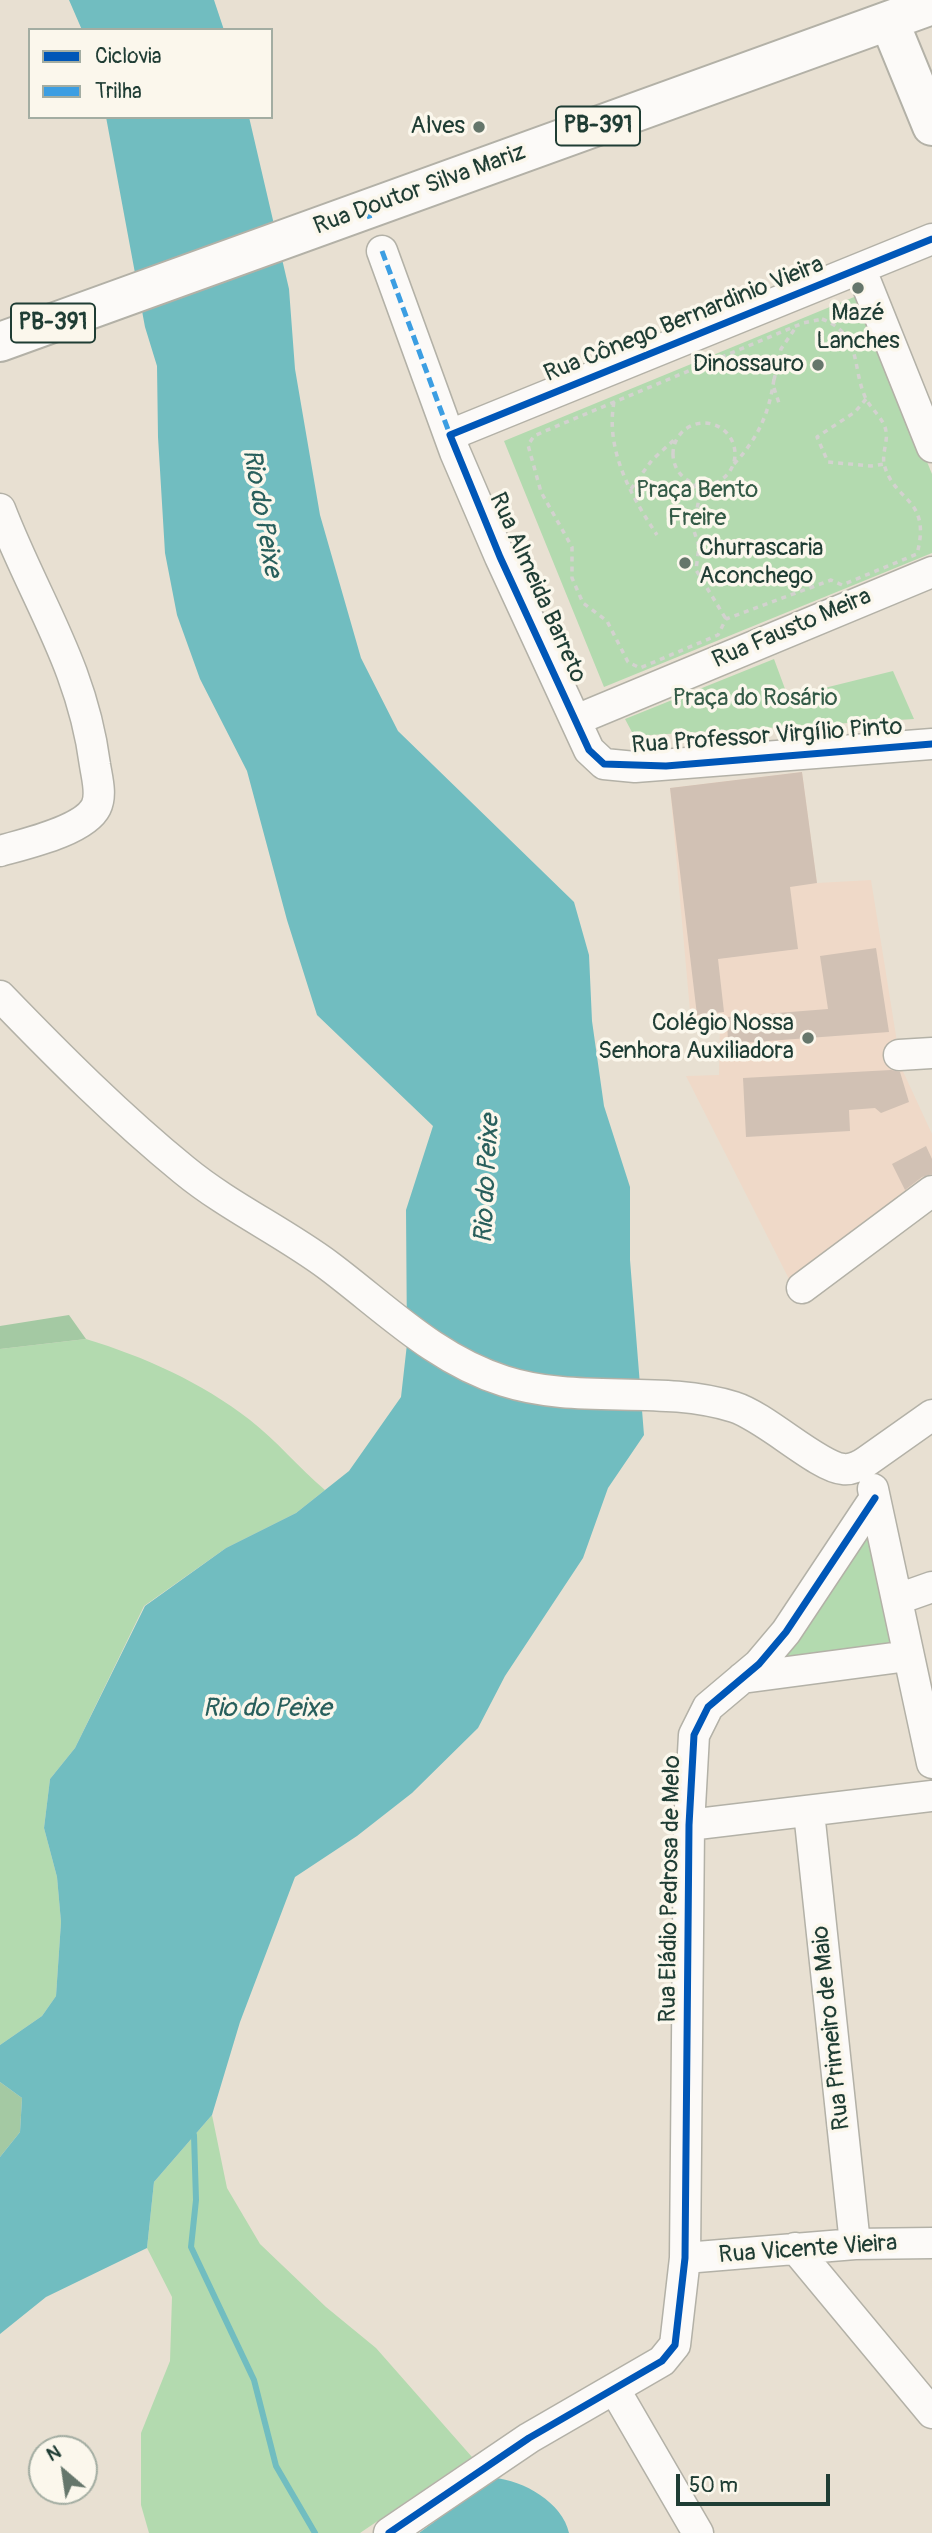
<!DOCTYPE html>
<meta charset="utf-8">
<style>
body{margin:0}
#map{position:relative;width:932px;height:2533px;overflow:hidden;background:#e8e0d2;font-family:Pangolin,sans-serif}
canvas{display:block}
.legend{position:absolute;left:28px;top:28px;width:245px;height:91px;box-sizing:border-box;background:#fbf7ec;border:2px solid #a3ada2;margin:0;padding:9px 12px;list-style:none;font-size:21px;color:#1f3d34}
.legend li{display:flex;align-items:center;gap:14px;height:35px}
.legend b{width:35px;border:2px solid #a3ada2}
.north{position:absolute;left:28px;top:2435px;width:70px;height:70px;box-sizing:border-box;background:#fbf7ec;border:2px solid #a3ada2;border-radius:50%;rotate:331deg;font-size:19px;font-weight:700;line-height:28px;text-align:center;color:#1f3d34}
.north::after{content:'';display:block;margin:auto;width:24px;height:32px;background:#65766b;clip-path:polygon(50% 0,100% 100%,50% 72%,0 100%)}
.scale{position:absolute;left:676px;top:2474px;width:154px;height:32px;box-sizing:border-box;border:4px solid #1f3d34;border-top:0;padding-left:9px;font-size:21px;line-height:24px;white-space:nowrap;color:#1f3d34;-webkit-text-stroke:5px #fbf7ec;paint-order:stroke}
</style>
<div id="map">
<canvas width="932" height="2533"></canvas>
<ul class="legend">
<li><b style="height:9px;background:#0057b8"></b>Ciclovia</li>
<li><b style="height:9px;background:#3c9ee2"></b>Trilha</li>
</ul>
<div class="north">N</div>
<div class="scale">50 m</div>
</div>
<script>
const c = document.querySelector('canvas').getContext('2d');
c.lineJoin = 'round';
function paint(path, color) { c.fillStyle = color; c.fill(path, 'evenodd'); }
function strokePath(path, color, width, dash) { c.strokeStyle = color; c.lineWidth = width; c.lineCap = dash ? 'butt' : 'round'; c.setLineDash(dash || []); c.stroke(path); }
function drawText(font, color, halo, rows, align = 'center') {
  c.font = font + ' Pangolin,sans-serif'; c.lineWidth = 7; c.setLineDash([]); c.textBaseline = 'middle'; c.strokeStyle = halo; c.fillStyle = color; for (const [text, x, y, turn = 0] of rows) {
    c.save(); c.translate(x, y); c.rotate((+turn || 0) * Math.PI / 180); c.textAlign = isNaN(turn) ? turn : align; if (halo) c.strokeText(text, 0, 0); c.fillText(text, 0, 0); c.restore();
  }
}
paint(new Path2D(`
 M802,772L817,883L871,880L901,1067L932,1134V1184L791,1283L686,1076L719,1075L720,1020L691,1022L670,788Z`), '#efd9c8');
paint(new Path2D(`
 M859,295L932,474V553L604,687L504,441Z
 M774,659L788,697L893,671L914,719L634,736L625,719Z
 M86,1339C145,1357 201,1382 250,1420C277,1441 299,1468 325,1490L296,1513L226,1548L144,1606L75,1748L50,1779L44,1828L57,1877L61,1922L56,1996L42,2016L0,2045V1349Z
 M877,1520L907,1645L779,1663Z
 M212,2115L227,2188L260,2244L326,2307L376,2348L472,2457L360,2533H149L141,2505V2433L170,2361L172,2297L147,2248L154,2182Z`), '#b3daaf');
paint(new Path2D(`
 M69,1315L86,1339L0,1349V1326Z
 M0,2082L22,2098L20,2132L0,2157Z`), '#a4c9a3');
paint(new Path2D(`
 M69,0H214L224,30H82Z
 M106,117H249L289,289L295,369L320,515L361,658L398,731L574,902L589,955L592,1021L604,1106L630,1187V1260L644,1435L608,1488L583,1558L505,1676L478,1728L412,1793L357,1836L295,1877L240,2022L212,2115L154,2182L147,2248L46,2297L0,2334V2157L20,2132L22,2098L0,2082V2045L42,2016L56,1996L61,1922L57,1877L44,1828L50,1779L75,1748L145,1606L226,1548L296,1513L349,1471L401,1397L407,1344L406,1210L433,1126L317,1015L287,920L247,771L200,679L177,615L165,553L158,437L157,366L145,327Z
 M494,2478C523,2480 563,2503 569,2533H419Z`), '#71bdc0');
strokePath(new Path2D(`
 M194,2135L196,2200L191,2247L254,2380L276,2466L315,2533`), '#71bdc0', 6);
paint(new Path2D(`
 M802,772L817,883L790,887L798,949L718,959L724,1012L697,1015L670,788Z
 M876,948L889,1032L728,1044L727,1017L828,1009L820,956Z
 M891,1070L900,1072L909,1102L881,1113L875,1108L849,1110L850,1131L746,1137L743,1078Z
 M926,1146L932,1159V1174L922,1177L905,1190L892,1164Z`), '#d1c1b4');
const minor = new Path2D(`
 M382,251L455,452L500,557L589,750L604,764L635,767L932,744
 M861,270L932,447
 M450,435L932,239
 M0,509C35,600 82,665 95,765C97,778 102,795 96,807C84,831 24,844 0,851
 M576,720L932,572
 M0,996C58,1056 119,1117 184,1170C229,1207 282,1231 329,1266C385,1308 436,1360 504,1381C578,1405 660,1384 734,1407C766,1417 818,1467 843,1469C852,1470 860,1466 867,1461L932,1415
 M899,1055L932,1053
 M802,1288L932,1191
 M873,1489L932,1763
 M898,1599L932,1587
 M742,1678L908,1656
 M809,1812L855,2244
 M689,1825L932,1796
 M795,2248L932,2413
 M685,2258L855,2244L932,2243
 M615,2390L698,2533
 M389,2533L529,2438L662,2361L675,2345L685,2258L689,1825L694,1735L708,1707L759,1664L786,1632L875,1498`);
const major = new Path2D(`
 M889,21L932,126
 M0,342L932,5`);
strokePath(minor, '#b3b1a7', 33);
strokePath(major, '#b3b1a7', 42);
strokePath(new Path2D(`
 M822,319C863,335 851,367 866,399C872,410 884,419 886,431C888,441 882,453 884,464C894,503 932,497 917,554L842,585L831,580L726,619L718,635L640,668L628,662L607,621L583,603L572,578V547L541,492L528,445L534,436L545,431L803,323Z
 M774,380L781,349L796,327
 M774,388L780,406
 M866,399L855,412L817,437L828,462L871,466L884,464
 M614,402C605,451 632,497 657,535
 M673 454a31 31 0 1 1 62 0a31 31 0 1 1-62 0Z
 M734,464C758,438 769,414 774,379
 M693,484L699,499L693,528L699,546L696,570L726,619
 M631,489L652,460L675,439`), '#d3d2cf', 3.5, [5, 5]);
strokePath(minor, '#fcfaf8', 30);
strokePath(major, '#fcfaf8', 38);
strokePath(new Path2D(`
 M367,209L370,219
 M382,251L450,435`), '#3c9ee2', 5, [10, 5]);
strokePath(new Path2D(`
 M932,239L450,435L500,557L589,750L604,764L666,766L932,744
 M389,2533L529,2438L662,2361L675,2345L685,2258L689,1825L694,1735L708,1707L759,1664L786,1632L875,1498`), '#0057b8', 7);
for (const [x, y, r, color] of [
 [479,127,7,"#65766b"],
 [858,288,7,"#65766b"],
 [818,365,7,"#65766b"],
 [685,563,7,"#65766b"],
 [808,1038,7,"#65766b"]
]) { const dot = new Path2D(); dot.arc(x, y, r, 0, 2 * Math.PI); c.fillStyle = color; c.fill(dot); strokePath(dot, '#fbf7ec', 2.5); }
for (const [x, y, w] of [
 [598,126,84],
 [53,323,84]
]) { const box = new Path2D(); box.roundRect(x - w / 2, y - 19.5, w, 39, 5); c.fillStyle = '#fbf7ec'; c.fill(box); strokePath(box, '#1f3d34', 2); }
drawText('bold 23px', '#1f3d34', null, [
 ["PB-391",598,126],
 ["PB-391",53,323]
]);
drawText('24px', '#1f3d34', '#fbf7ec', [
 ["Alves",465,127],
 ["Mazé",858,314,"center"],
 ["Lanches",858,342,"center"],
 ["Dinossauro",804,365],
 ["Churrascaria",699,549,"left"],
 ["Aconchego",699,577,"left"],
 ["Colégio Nossa",794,1024],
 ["Senhora Auxiliadora",794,1052]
], 'right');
drawText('24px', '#1f3d34', '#fbf7ec', [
 ["Rua Doutor Silva Mariz",420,190,-20],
 ["Rua Cônego Bernardinio Vieira",684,320,-22],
 ["Rua Almeida Barreto",537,588,66],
 ["Rua Fausto Meira",792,629,-23],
 ["Rua Professor Virgílio Pinto",767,737,-4],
 ["Rua Eládio Pedrosa de Melo",671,1889,-89],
 ["Rua Primeiro de Maio",832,2028,-96],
 ["Rua Vicente Vieira",808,2250,-4]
]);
drawText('24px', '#345b47', '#fbf7ec', [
 ["Praça Bento",697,491],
 ["Freire",697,519],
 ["Praça do Rosário",755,699]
]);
drawText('italic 26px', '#285f5c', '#fbf7ec', [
 ["Rio do Peixe",261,513,80],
 ["Rio do Peixe",488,1179,-87],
 ["Rio do Peixe",267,1709]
]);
</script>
